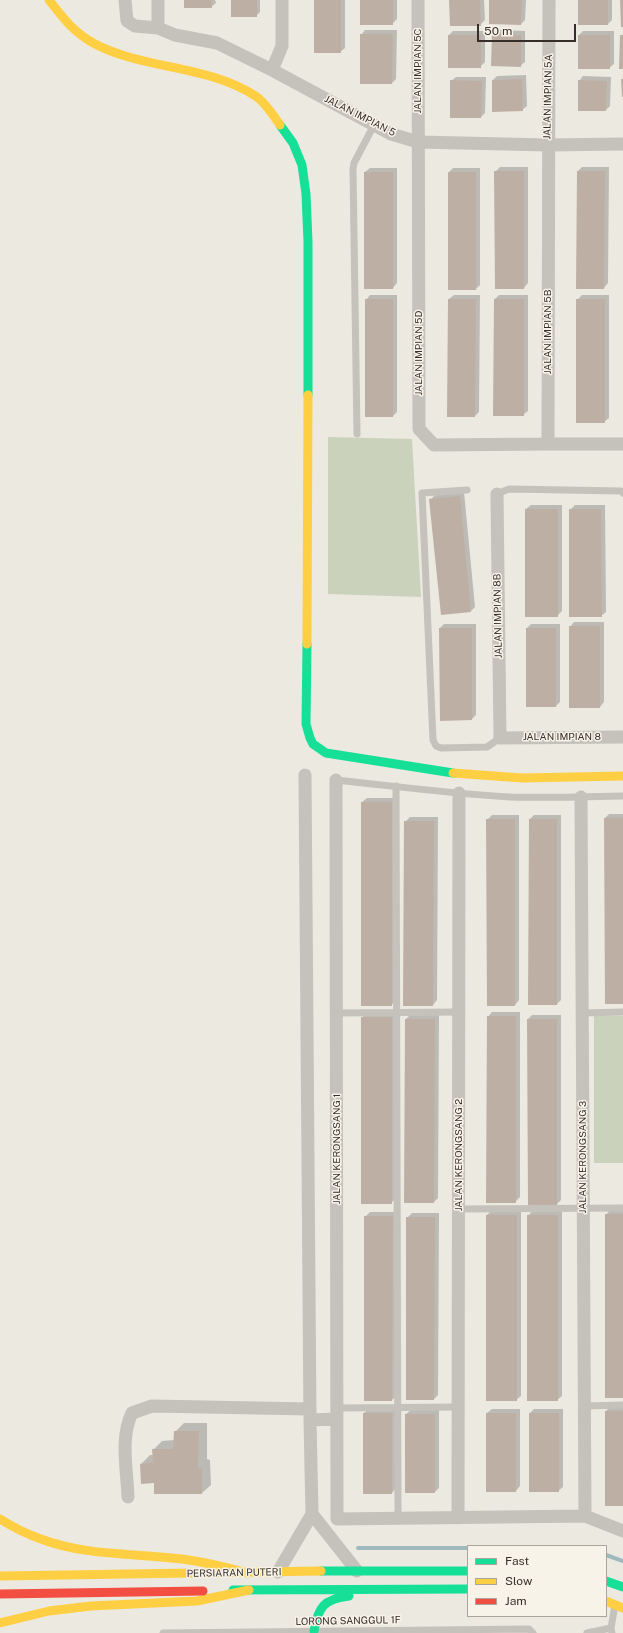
<!DOCTYPE html>
<style>
body{margin:0}
#map{position:relative;width:623px;height:1633px;overflow:hidden;background:#ece9e1;font-family:"Public Sans",sans-serif}
canvas{display:block}
.legend{position:absolute;left:467px;top:1545px;width:140px;height:72px;box-sizing:border-box;background:#f8f3e9;border:1px solid #aaa49c;margin:0;padding:5px 7px;list-style:none;font-size:12px;color:#362e29}
.legend li{display:flex;align-items:center;gap:8px;height:20px}
.legend b{width:20px;border:1px solid #aaa49c}
.scale{position:absolute;left:477px;top:24px;width:99px;height:18px;box-sizing:border-box;border:2px solid #362e29;border-top:0;padding-left:5px;font-size:12px;line-height:14px;white-space:nowrap;color:#362e29;-webkit-text-stroke:3px #f8f3e9;paint-order:stroke}
</style>
<div id="map">
<canvas width="623" height="1633"></canvas>
<ul class="legend">
<li><b style="height:5px;background:#16e098"></b>Fast</li>
<li><b style="height:5px;background:#ffcf43"></b>Slow</li>
<li><b style="height:5px;background:#f24e42"></b>Jam</li>
</ul>
<div class="scale">50 m</div>
</div>
<script>
const c = document.querySelector('canvas').getContext('2d');
c.lineJoin = 'round';
function paint(path, color) { c.fillStyle = color; c.fill(path, 'evenodd'); }
function strokePath(path, color, width, dash) { c.strokeStyle = color; c.lineWidth = width; c.lineCap = dash ? 'butt' : 'round'; c.setLineDash(dash || []); c.stroke(path); }
function drawText(font, color, halo, rows, align = 'center') {
  c.font = font + ' "Public Sans",sans-serif'; c.lineWidth = 3; c.setLineDash([]); c.textBaseline = 'middle'; c.strokeStyle = halo; c.fillStyle = color; for (const [text, x, y, turn = 0] of rows) {
    c.save(); c.translate(x, y); c.rotate((+turn || 0) * Math.PI / 180); c.textAlign = isNaN(turn) ? turn : align; if (halo) c.strokeText(text, 0, 0); c.fillText(text, 0, 0); c.restore();
  }
}
paint(new Path2D(`
 M328,437L412,439L421,597L328,594Z
 M594,1016H623V1163H594Z`), '#cbd2bc');
paint(new Path2D(`
 M185,0H215L216,3L211,7Z
 M232,0H260V12L256,16Z
 M315,0H345V48L340,52Z
 M361,0H397V19L392,24Z
 M450,0H484L485,20L480,25Z
 M490,0H526L525,20L521,24Z
 M579,0H612V20L608,24Z
 M365,30H397L396,79L392,83L361,35Z
 M497,30L525,31V62L520,66L493,35Z
 M453,31H485V62L480,67L449,35Z
 M583,31H614V64L609,68H579V35Z
 M526,75L527,106L522,110L493,80L497,76Z
 M583,76L611,77L610,106L606,110L579,81Z
 M456,77H486L485,113L481,117H451V81Z
 M500,167H528V283L524,288H496L495,172Z
 M582,167H609L608,283L604,288L578,171Z
 M370,168H397V283L393,288H365V172Z
 M453,168H480V285L476,289H449V172Z
 M370,295H397V412L393,416L366,300Z
 M454,295H480L479,412L475,416L449,299Z
 M499,295H528V411L523,415L495,299Z
 M582,295H609V418L604,422L577,300Z
 M464,492L475,607L471,611L431,499L435,495Z
 M531,505H562V611L557,616L526,509Z
 M575,505H605L606,612L601,616L570,510Z
 M574,622H604V702L600,707H570V627Z
 M444,624H476V715L472,719L440,628Z
 M531,624H560V702L556,706H527V628Z
 M367,798H396V1001L391,1005L362,802Z
 M609,814H623V1003L605,818Z
 M492,815H519V1000L515,1005L487,820Z
 M534,815H561V1000L557,1004L530,819Z
 M410,817H438L437,1000L433,1005L405,822Z
 M492,1012H520V1197L515,1202L488,1017Z
 M366,1013H396V1198L391,1203L362,1018Z
 M410,1015H439L438,1198L434,1202L406,1019Z
 M532,1015H561V1200L557,1204H529L528,1019Z
 M610,1210H623V1397L606,1215Z
 M491,1211H521V1396L516,1400L487,1215Z
 M532,1211H562V1396L557,1400L528,1216Z
 M370,1212H397L396,1396L392,1400L365,1217Z
 M412,1213H439L438,1395L434,1399H407V1218Z
 M610,1407H623V1505L606,1411Z
 M369,1409H396V1488L392,1493H364V1413Z
 M492,1409H520V1486L516,1491L487,1413Z
 M534,1409H563V1487L558,1491H530V1413Z
 M411,1410H439V1488L435,1492L406,1414Z
 M184,1423H207V1459L210,1460L211,1485L202,1493L155,1482L141,1464L150,1455H153V1450L162,1441L174,1440L175,1432Z`), '#0003');
strokePath(new Path2D(`
 M358,1548H468
 M606,1555L623,1561`), '#9fb9bc', 4);
paint(new Path2D(`
 M184,0H211L212,8H184Z
 M231,0H257V17H231Z
 M314,0H341V53H314Z
 M360,0H393V25H360Z
 M449,0H480L481,26H450Z
 M489,0H522L521,25L489,24Z
 M578,0H608V25H578Z
 M620,0H623V27H621Z
 M360,34H393L392,84H360Z
 M492,34L521,35V67L491,66Z
 M448,35H481V68H448Z
 M578,35H610V69H578Z
 M620,35H623V69H619Z
 M522,79L523,111L492,112V80Z
 M621,79H623V97H622Z
 M450,80L482,81L481,118H450Z
 M578,80L607,81L606,111H578Z
 M494,171H524V289H495Z
 M577,171H605L604,289H576Z
 M364,172H393V289H364Z
 M448,172H476V290H448Z
 M365,299H393V417H365Z
 M448,299H476L475,417H447Z
 M494,299H524V416H493Z
 M576,299H605V423H576Z
 M460,496L471,612L441,615L429,499Z
 M525,509H558V617H525Z
 M569,509H601L602,617H569Z
 M569,626H600V708H569Z
 M439,628H472V720L440,721Z
 M526,628H556V707H526Z
 M361,802H392V1006H361Z
 M604,818H623V1004H605Z
 M486,819H515V1006H487Z
 M529,819H557V1005H528Z
 M404,821H434L433,1006H403Z
 M487,1016H516V1203H486Z
 M361,1017H392V1204H361Z
 M405,1019H435L434,1203H404Z
 M527,1019H557V1205H528Z
 M605,1214H623V1398H605Z
 M486,1215H517V1401H486Z
 M527,1215H558V1401H527Z
 M364,1216H393L392,1401H364Z
 M406,1217H435L434,1400H406Z
 M605,1411H623V1506H605Z
 M363,1413H392V1494H363Z
 M486,1413H516V1492H486Z
 M529,1413H559V1492H529Z
 M405,1414H435V1493H405Z
 M174,1431H199L198,1468L202,1469V1494H154V1483L141,1484L140,1464L153,1462L152,1449H173Z`), '#beafa4');
strokePath(new Path2D(`
 M357,434L353,169L354,163L374,125
 M467,490L422,493L433,740L436,746L441,748L487,747L500,738
 M497,494L509,489L621,491L623,493
 M336,780C394,786 452,794 511,797C548,798 586,797 623,796
 M396,786L398,1518
 M336,1013L459,1012
 M582,1013L623,1012
 M459,1209L623,1208
 M585,1406L623,1405
 M337,1408L459,1407
 M163,1633L529,1629L533,1633
 M587,1633L611,1628
 M612,1633L611,1628L615,1605`), '#c5c1bb', 7);
strokePath(new Path2D(`
 M125,0L127,21L135,26L158,28L175,35L217,43L272,70L391,134L418,142L548,145L623,144
 M158,0V28
 M418,0L419,429L434,445L548,444
 M549,0L548,444H623
 M272,70L282,46V0
 M497,494L500,738L623,737
 M336,780L337,1519L585,1516L623,1531
 M581,797L585,1516
 M310,1420L337,1419
 M128,1497C127,1470 120,1437 132,1413L152,1406L310,1409
 M312,1514L357,1571
 M458,1518L459,793
 M278,1572L312,1514L310,1420L305,775`), '#c5c1bb', 13);
strokePath(new Path2D(`
 M280,125L293,143L302,165L306,194L308,242V395
 M307,644L306,724L310,738L313,744L326,753L453,773
 M321,1571H468
 M606,1581L623,1587
 M233,1590L468,1589
 M314,1631C318,1607 324,1599 349,1596`), '#16e098', 9);
strokePath(new Path2D(`
 M49,0C63,18 74,33 95,44C145,70 210,65 257,97C266,104 274,116 280,125
 M307,644L308,395
 M453,773L522,778L623,776
 M0,1519C13,1527 26,1534 41,1539C85,1556 135,1553 182,1559C204,1562 226,1567 247,1573
 M0,1576L321,1571
 M606,1601L623,1608
 M0,1623L49,1611L91,1606L197,1601L249,1590`), '#ffcf43', 9);
strokePath(new Path2D(`
 M0,1594L203,1591`), '#f24e42', 9);
drawText('10px', '#362e29', '#f8f3e9', [
 ["JALAN IMPIAN 5C",418,71,-90],
 ["JALAN IMPIAN 5A",548,97,-89],
 ["JALAN IMPIAN 5",360,116,27],
 ["JALAN IMPIAN 5B",548,332,-90],
 ["JALAN IMPIAN 5D",419,353,-90],
 ["JALAN IMPIAN 8B",498,616,-91],
 ["JALAN IMPIAN 8",562,737],
 ["JALAN KERONGSANG 1",337,1149,-90],
 ["JALAN KERONGSANG 2",459,1155,-90],
 ["JALAN KERONGSANG 3",583,1157,-90],
 ["PERSIARAN PUTERI",234,1573,-1],
 ["LORONG SANGGUL 1F",348,1621,-1]
]);
</script>
